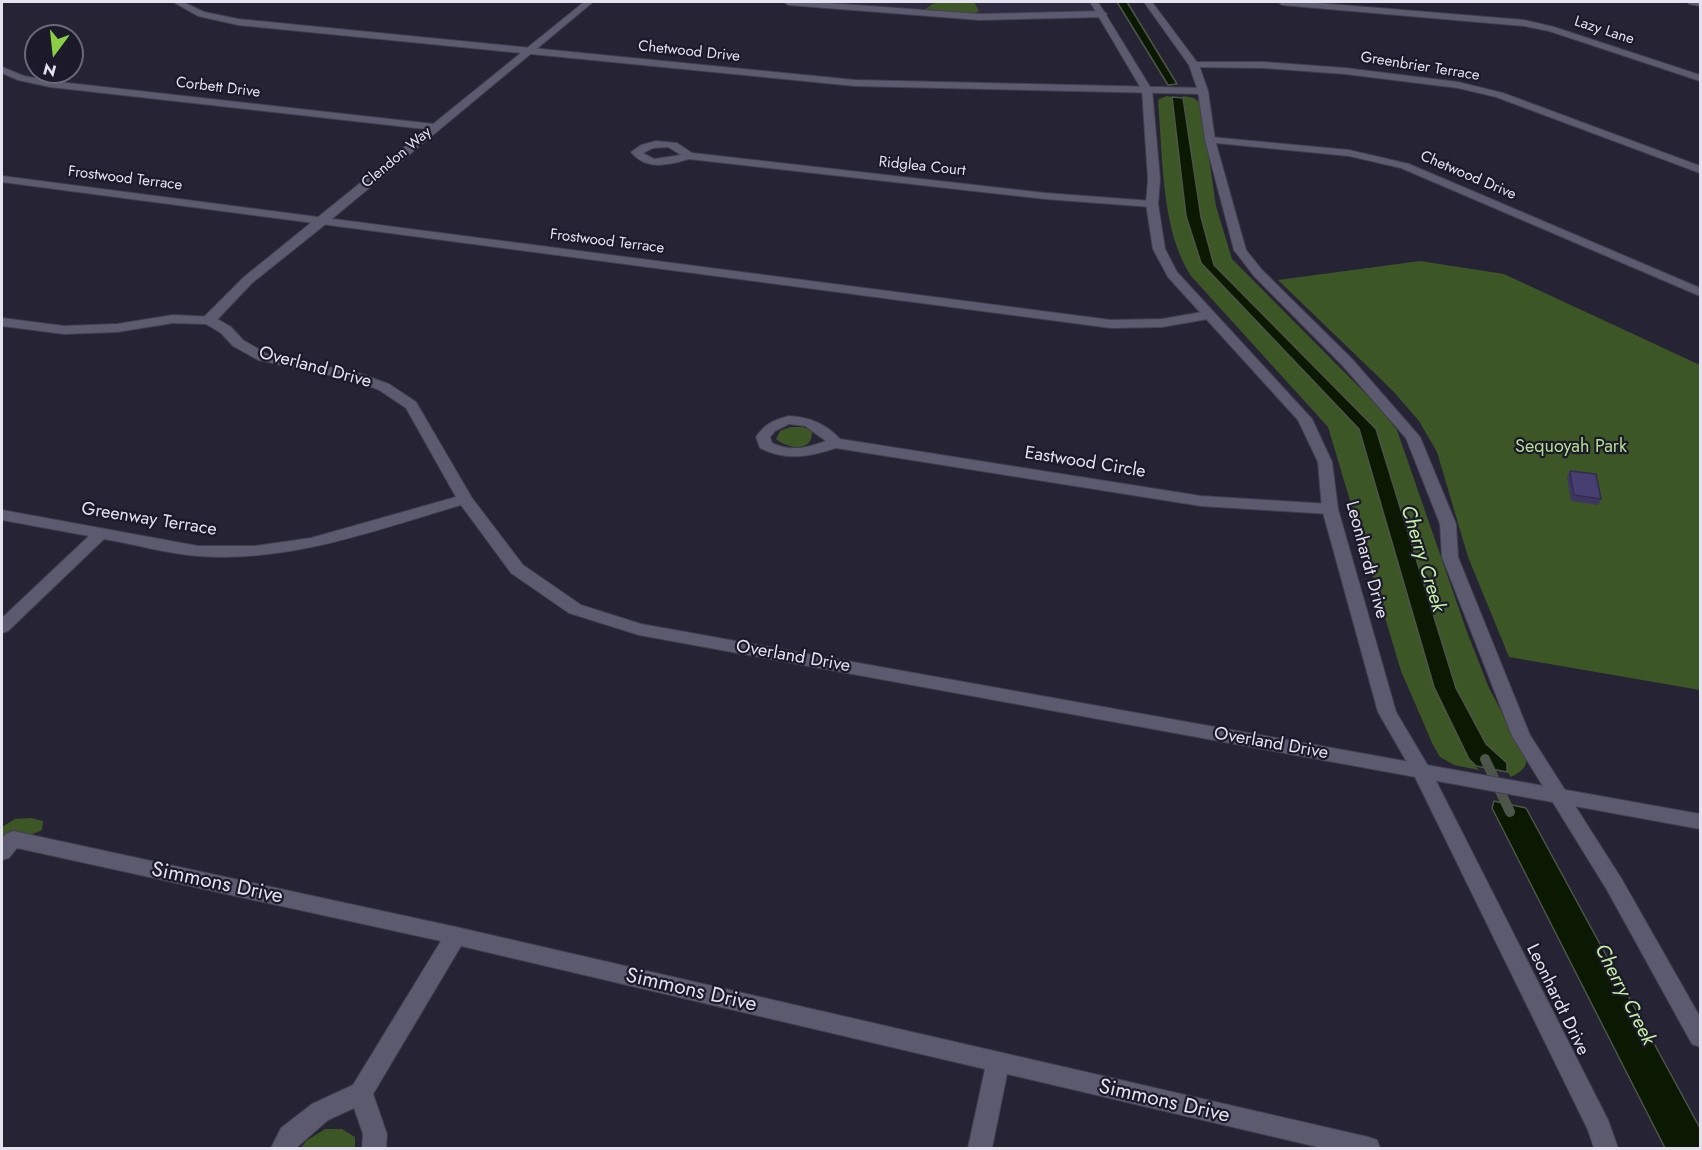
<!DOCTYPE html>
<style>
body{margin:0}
#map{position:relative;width:1702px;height:1150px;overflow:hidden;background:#252334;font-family:Jost,sans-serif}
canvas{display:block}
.frame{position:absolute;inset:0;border:3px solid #e3e2ee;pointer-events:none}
.north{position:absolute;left:24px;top:24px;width:60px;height:60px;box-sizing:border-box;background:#1b192a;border:2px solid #6b6978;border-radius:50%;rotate:195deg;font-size:16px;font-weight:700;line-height:24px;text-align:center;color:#e3e2ee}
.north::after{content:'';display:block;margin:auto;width:21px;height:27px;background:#8bce46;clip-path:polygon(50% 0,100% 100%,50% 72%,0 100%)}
</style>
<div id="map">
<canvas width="1702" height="1150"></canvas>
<div class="frame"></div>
<div class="north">N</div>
</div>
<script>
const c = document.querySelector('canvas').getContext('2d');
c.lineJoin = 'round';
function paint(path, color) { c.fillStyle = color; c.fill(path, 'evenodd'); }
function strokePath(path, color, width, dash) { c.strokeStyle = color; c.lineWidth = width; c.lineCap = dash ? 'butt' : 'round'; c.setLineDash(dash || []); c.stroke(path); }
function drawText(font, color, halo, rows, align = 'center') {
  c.font = font + ' Jost,sans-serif'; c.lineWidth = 4.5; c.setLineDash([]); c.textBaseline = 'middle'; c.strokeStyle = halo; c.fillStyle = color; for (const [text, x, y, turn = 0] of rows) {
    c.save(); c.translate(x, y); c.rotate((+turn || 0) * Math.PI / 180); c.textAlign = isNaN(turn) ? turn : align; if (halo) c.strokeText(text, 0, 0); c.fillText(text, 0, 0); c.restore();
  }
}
paint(new Path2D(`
 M817,2H1090L1095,8L1088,12L988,15Z`), '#2e2b43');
paint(new Path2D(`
 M936,2H974L979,11L973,14L925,9Z
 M1167,96L1172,97L1186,216L1201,263L1359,429L1434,687L1469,759L1479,770L1454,765L1440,757L1433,745L1401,671L1328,427L1191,276C1161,231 1163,156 1158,102L1159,99Z
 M1183,96L1194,98L1201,104L1216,206L1232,259L1379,407L1397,430L1467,632L1489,688L1526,757C1528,768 1520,772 1511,777L1507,772V763L1486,744L1456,688L1376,429L1214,265L1201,217Z
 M1420,261L1504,274L1700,365V690L1509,657L1468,557L1437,452L1419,421L1393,391L1278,280Z
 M790,427H803L812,431C813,453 788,449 776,439L780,431Z
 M31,818L43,821L42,830L2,847V827L15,819Z
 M325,1129H342L355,1137V1148H301L306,1141Z`), '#3d5626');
const water = new Path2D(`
 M1117,2H1127L1177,84L1168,85Z
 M1172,97L1183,98L1201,217L1214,265L1376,429L1456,688L1486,744L1507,763V772L1476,766L1469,759L1434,687L1359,429L1201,263L1186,216Z
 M1494,801L1526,808L1700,1128V1148H1665L1492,808Z`);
paint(water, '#0c1902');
strokePath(water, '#4c5549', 1.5);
strokePath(new Path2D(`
 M1485,759L1510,812`), '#4c5549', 10);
const minor = new Path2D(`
 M173,2H183L204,12L238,19L855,80L1203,88L1208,91L1203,94L855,86L238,25L198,16Z
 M784,2H815L980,14L1103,11L1107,14L1103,17L980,20L788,5Z
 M1278,2H1306L1524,20L1554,27L1700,75V81L1549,31L1524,26L1282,5Z
 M1688,2H1700V6L1689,4Z
 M1194,62H1264L1345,68L1458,82L1503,93L1700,166V173L1496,97L1458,88L1345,74L1264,68L1191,67V63Z
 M2,67L24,76L50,81L434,124L439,127L434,130L50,87L18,80L2,73Z
 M1210,137L1349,150L1409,164L1700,288V296L1401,168L1349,156L1206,142V138Z
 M656,141L677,143L692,153L1045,193L1152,201L1158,204L1152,207L1045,199L689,159C668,165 646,171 631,152L641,145ZM668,147L681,155L654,159L643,153L653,148Z
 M2,176L1111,320L1162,319L1208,311L1214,315L1208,319L1162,327L1111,328L2,182Z
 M173,315L214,317L231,327L243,340L267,354L361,374L389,384L416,402L472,498L523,565L581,605L641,624L1700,814V829L639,635L569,613L511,573L461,505C376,530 289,563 199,556C167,554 135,544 104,539L8,631L2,633V618L89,536L2,520V510L198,546H255L311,538L456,497L406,408L379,390L357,381L258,360L233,346L221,333L206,324L173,323L117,332L64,334L2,326V318L64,326L117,324Z
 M789,416C810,417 826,424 840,439L1201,496L1330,504L1338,509L1330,514L1201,506L836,448C809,457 786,461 760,448L756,437C765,424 773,420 789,416ZM789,424L805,426L826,441C807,448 790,452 772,443L770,437L775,431Z
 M13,831L456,927L1368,1137L1377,1140L1380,1148H1322L1007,1074L992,1148H968L985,1069L461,946L373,1094L387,1134L386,1148H362L363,1134L354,1108L328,1120L296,1148H271L281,1128L312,1104L353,1085L441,941L17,848L9,858L2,860V839L6,834Z`);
const tertiary = new Path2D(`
 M584,2H593L327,223L252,283L214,323H204L202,320L204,317L244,277Z
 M1090,2H1098L1152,90L1160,179L1158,204L1165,249L1177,272L1312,419L1332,462L1338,509L1396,712L1431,771L1608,1120L1618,1148H1594L1588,1130L1412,771L1378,712L1322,509L1318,462L1298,420L1168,277L1153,249L1146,204L1148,179L1142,90Z
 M1144,2H1152L1199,65L1208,91L1215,140L1246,250L1262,270L1352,359L1420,437L1456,524L1458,557L1530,735L1621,878L1700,1017V1047L1692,1044L1607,890L1512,736L1442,557L1440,524L1406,438L1342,365L1254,276L1234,250L1205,140L1198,91L1189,65Z`);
strokePath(minor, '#413f4e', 2);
strokePath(tertiary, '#413f4e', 2);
paint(minor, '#5c5a6f');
paint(tertiary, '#5c5a6f');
paint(new Path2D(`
 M1570,471L1601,499L1598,505L1571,501L1567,477Z`), '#3d3661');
const building = new Path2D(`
 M1570,471L1596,474L1601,499L1574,495Z`);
paint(building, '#473f71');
strokePath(building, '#322c4f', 1.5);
drawText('15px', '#e3e2ee', '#1b192a', [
 ["Lazy Lane",1604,31,18],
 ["Chetwood Drive",689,52,6],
 ["Greenbrier Terrace",1420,67,9],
 ["Corbett Drive",218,88,7],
 ["Clendon Way",397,158,-40],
 ["Ridglea Court",922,167,6],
 ["Chetwood Drive",1468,176,23],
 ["Frostwood Terrace",125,179,7],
 ["Frostwood Terrace",607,242,7]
]);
drawText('18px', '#e3e2ee', '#1b192a', [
 ["Overland Drive",315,368,15],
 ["Eastwood Circle",1085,463,9],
 ["Greenway Terrace",149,520,9],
 ["Leonhardt Drive",1366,560,75],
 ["Overland Drive",793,657,10],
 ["Overland Drive",1271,744,10],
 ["Leonhardt Drive",1557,1000,64]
]);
drawText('18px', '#b4df91', '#1b192a', [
 ["Sequoyah Park",1571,448]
]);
drawText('italic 20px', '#c5f1a2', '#1b192a', [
 ["Cherry Creek",1422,559,73],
 ["Cherry Creek",1624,995,63]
]);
drawText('21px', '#e3e2ee', '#1b192a', [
 ["Simmons Drive",217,884,12],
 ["Simmons Drive",691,991,13],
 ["Simmons Drive",1164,1102,13]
]);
</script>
